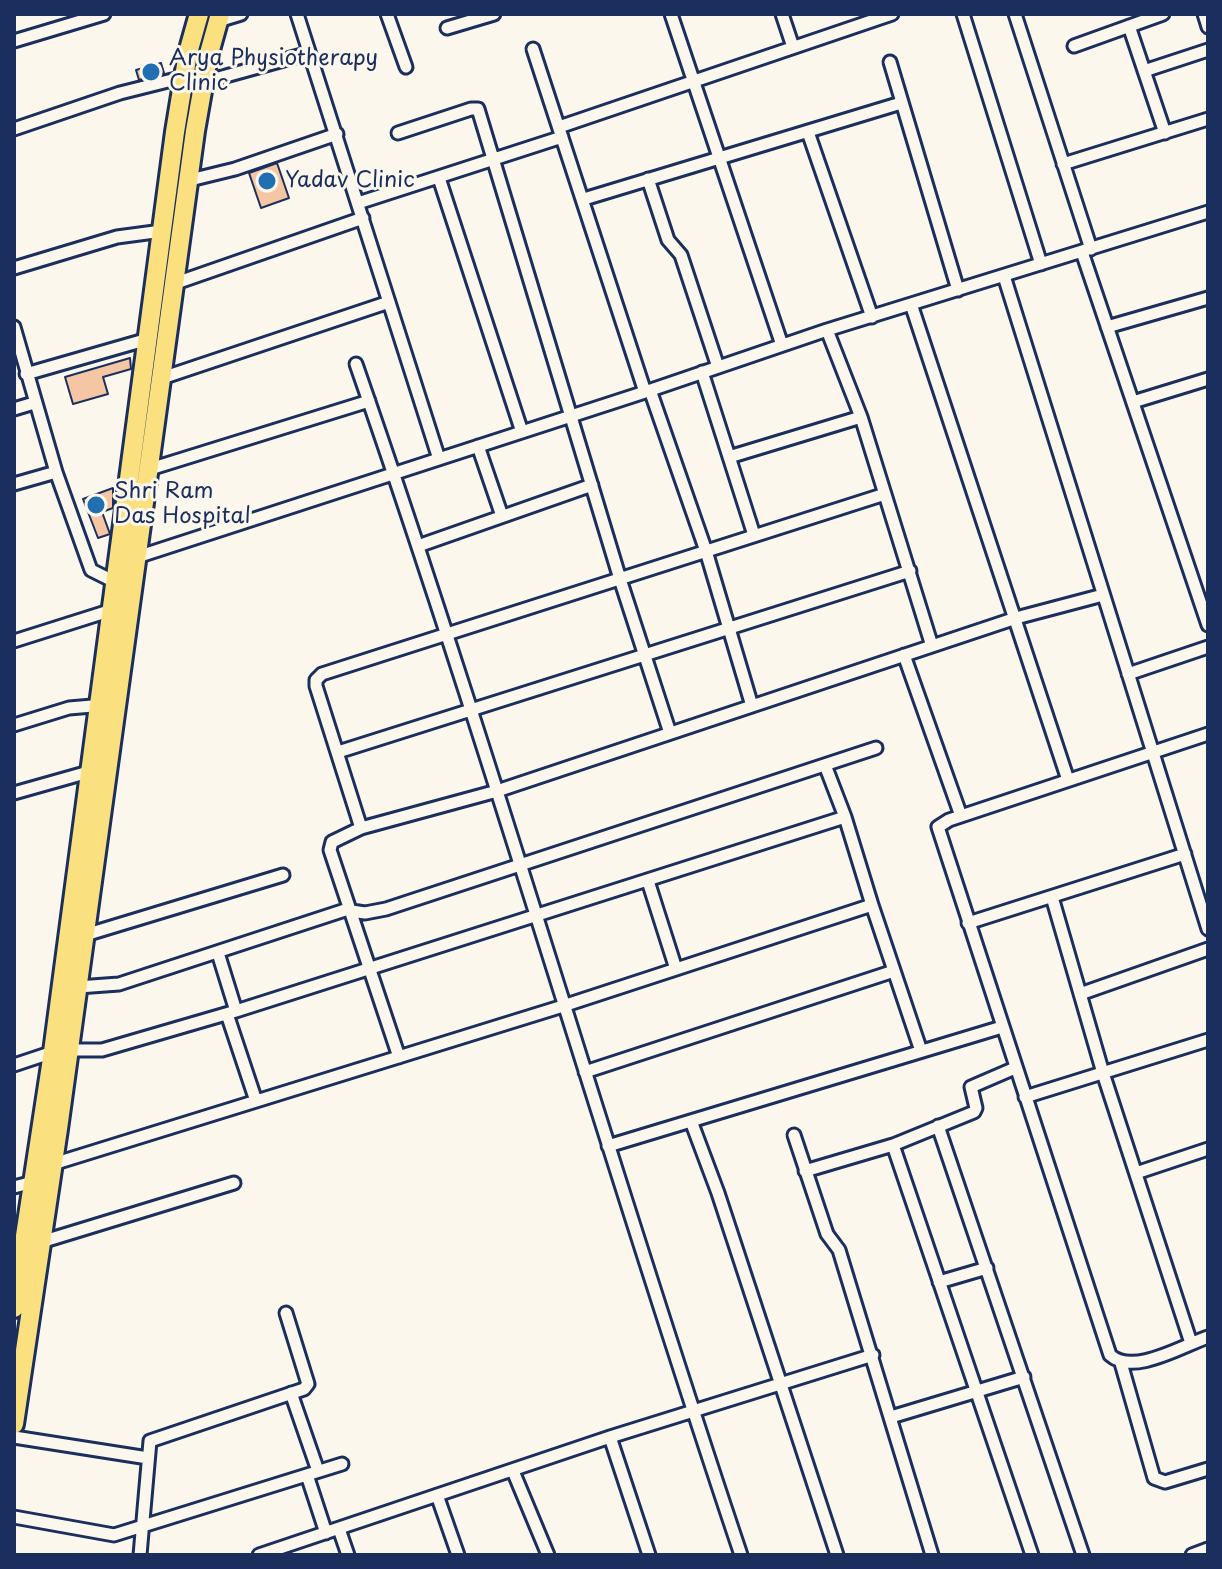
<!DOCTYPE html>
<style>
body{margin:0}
#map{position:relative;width:1222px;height:1569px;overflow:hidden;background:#fbf7ec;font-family:"Playpen Sans",sans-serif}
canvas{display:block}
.frame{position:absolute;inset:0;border:16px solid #1b2f5e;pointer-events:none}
</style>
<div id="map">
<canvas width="1222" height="1569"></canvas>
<div class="frame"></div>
</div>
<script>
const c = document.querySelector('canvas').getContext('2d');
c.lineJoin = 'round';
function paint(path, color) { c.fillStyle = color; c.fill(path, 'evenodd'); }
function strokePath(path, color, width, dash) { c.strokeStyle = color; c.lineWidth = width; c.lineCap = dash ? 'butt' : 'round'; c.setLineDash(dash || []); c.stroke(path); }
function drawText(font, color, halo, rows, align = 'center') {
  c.font = font + ' "Playpen Sans",sans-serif'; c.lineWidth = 6; c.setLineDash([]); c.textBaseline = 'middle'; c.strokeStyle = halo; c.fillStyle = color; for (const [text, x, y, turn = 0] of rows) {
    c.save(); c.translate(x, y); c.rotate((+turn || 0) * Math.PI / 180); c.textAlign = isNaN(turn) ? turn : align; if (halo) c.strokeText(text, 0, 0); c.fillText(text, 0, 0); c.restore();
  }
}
const building = new Path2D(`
 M161,63L164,73L139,80L136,70Z
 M277,163L289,198L261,208L249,173Z
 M130,358L131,369L103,377L108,394L73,404L65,377Z
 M113,488V508L102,512L110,534L98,538L83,499Z`);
paint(building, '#f5c6a4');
strokePath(building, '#1b2f5e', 2);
const street = new Path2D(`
 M297,14L439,459
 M387,14L406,67
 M671,14L782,345
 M782,14L793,47
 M963,14L1041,264
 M1015,14L1091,249
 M1204,14L1208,27
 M218,21L241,14
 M1129,26L1165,133
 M447,28L494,14
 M14,41L104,14
 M1074,46L1163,14
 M533,49L645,392
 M890,62L958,290
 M1144,71L1208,50
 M204,82L309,53
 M559,127L892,14
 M14,129L120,93L184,77
 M808,132L872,317
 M398,133L471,109H478L620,579L670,733
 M1063,164L1208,119
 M439,178L522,432
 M648,179L668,240L681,255L718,367
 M190,180L235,169L337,134
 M584,199L901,103
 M358,203L562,137
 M1082,252L1208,625
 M14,268L117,237L162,231
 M1004,276L1208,929
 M176,283L363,218
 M911,304L1068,780
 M14,327L56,472L91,570L115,582
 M1107,327L1208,298
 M827,330L861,417L932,646
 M356,364C493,758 608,1160 741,1555
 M702,372L754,535
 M26,374L148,339
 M162,378L389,302
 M650,390L706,551L752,706
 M1133,402L1208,379
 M14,409L34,403
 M478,446L502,516
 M729,457L861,417
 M150,469L369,401
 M14,484L56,472
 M418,546L592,485
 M137,557L645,392L827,330L1208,212
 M14,641L112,610
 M904,655L961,816
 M1128,674L1208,647
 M14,725L69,708L104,705
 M1208,734L949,820L938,827L1110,1355C1133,1376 1182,1346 1208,1337
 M338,752L910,571
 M825,765L845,817L872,905L921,1051
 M14,793L92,771
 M361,828L316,686V680L322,674L885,494
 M648,881L676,969
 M1052,897L1103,1073L1191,1343
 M968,923L1185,854
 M85,935L283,875
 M218,953L236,1011
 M78,987L119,984L345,910L365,913L386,909L876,748
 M1080,994L1208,949
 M227,1014L256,1101
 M69,1050H102L236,1011L845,817
 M399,1057L330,850L332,842L361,828L497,791L1016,618L1103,595
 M14,1065L53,1052
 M585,1072L894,971
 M1025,1097L1208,1040
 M691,1121L718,1193L837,1555
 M938,1126L1083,1555
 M794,1135L827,1234L839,1250L932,1555
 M893,1145L1032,1555
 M608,1146L1002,1027
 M53,1164L563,1006L872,905
 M805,1171L893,1145L974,1112L976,1108L971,1087L1015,1068
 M1136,1173L1208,1149
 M14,1187L33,1182
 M41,1242L234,1183
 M939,1282L987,1268
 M1121,1363L1154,1478L1165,1482L1208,1469
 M291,1393L318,1471
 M891,1417L1024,1377
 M14,1437L148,1458
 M610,1437L649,1555
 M513,1471L548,1555
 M307,1475L326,1533
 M437,1495L458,1555
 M14,1517L114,1535L342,1464
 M339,1529L348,1555
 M140,1555L150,1441L304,1389L308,1384L286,1313
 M259,1555L610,1437L873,1355
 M1192,1555L1208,1549`);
const primary = new Path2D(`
 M14,1308L53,1052L175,132L188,53L199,14
 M14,1424L58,1129L195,131L208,57L220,14`);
strokePath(street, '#1b2f5e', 17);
strokePath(primary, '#1b2f5e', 24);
strokePath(street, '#fbf7ec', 11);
strokePath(primary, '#fbe080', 18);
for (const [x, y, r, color] of [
 [151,72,10,"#1f6fb2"],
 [267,181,10,"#1f6fb2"],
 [96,505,10,"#1f6fb2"]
]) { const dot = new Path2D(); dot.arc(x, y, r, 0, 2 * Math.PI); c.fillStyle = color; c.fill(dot); strokePath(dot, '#fbf7ec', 3); }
drawText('22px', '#1b2f5e', '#fbf7ec', [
 ["Arya Physiotherapy",169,59],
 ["Clinic",169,84],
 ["Yadav Clinic",285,181],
 ["Shri Ram",114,492],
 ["Das Hospital",114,517]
], 'left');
</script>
